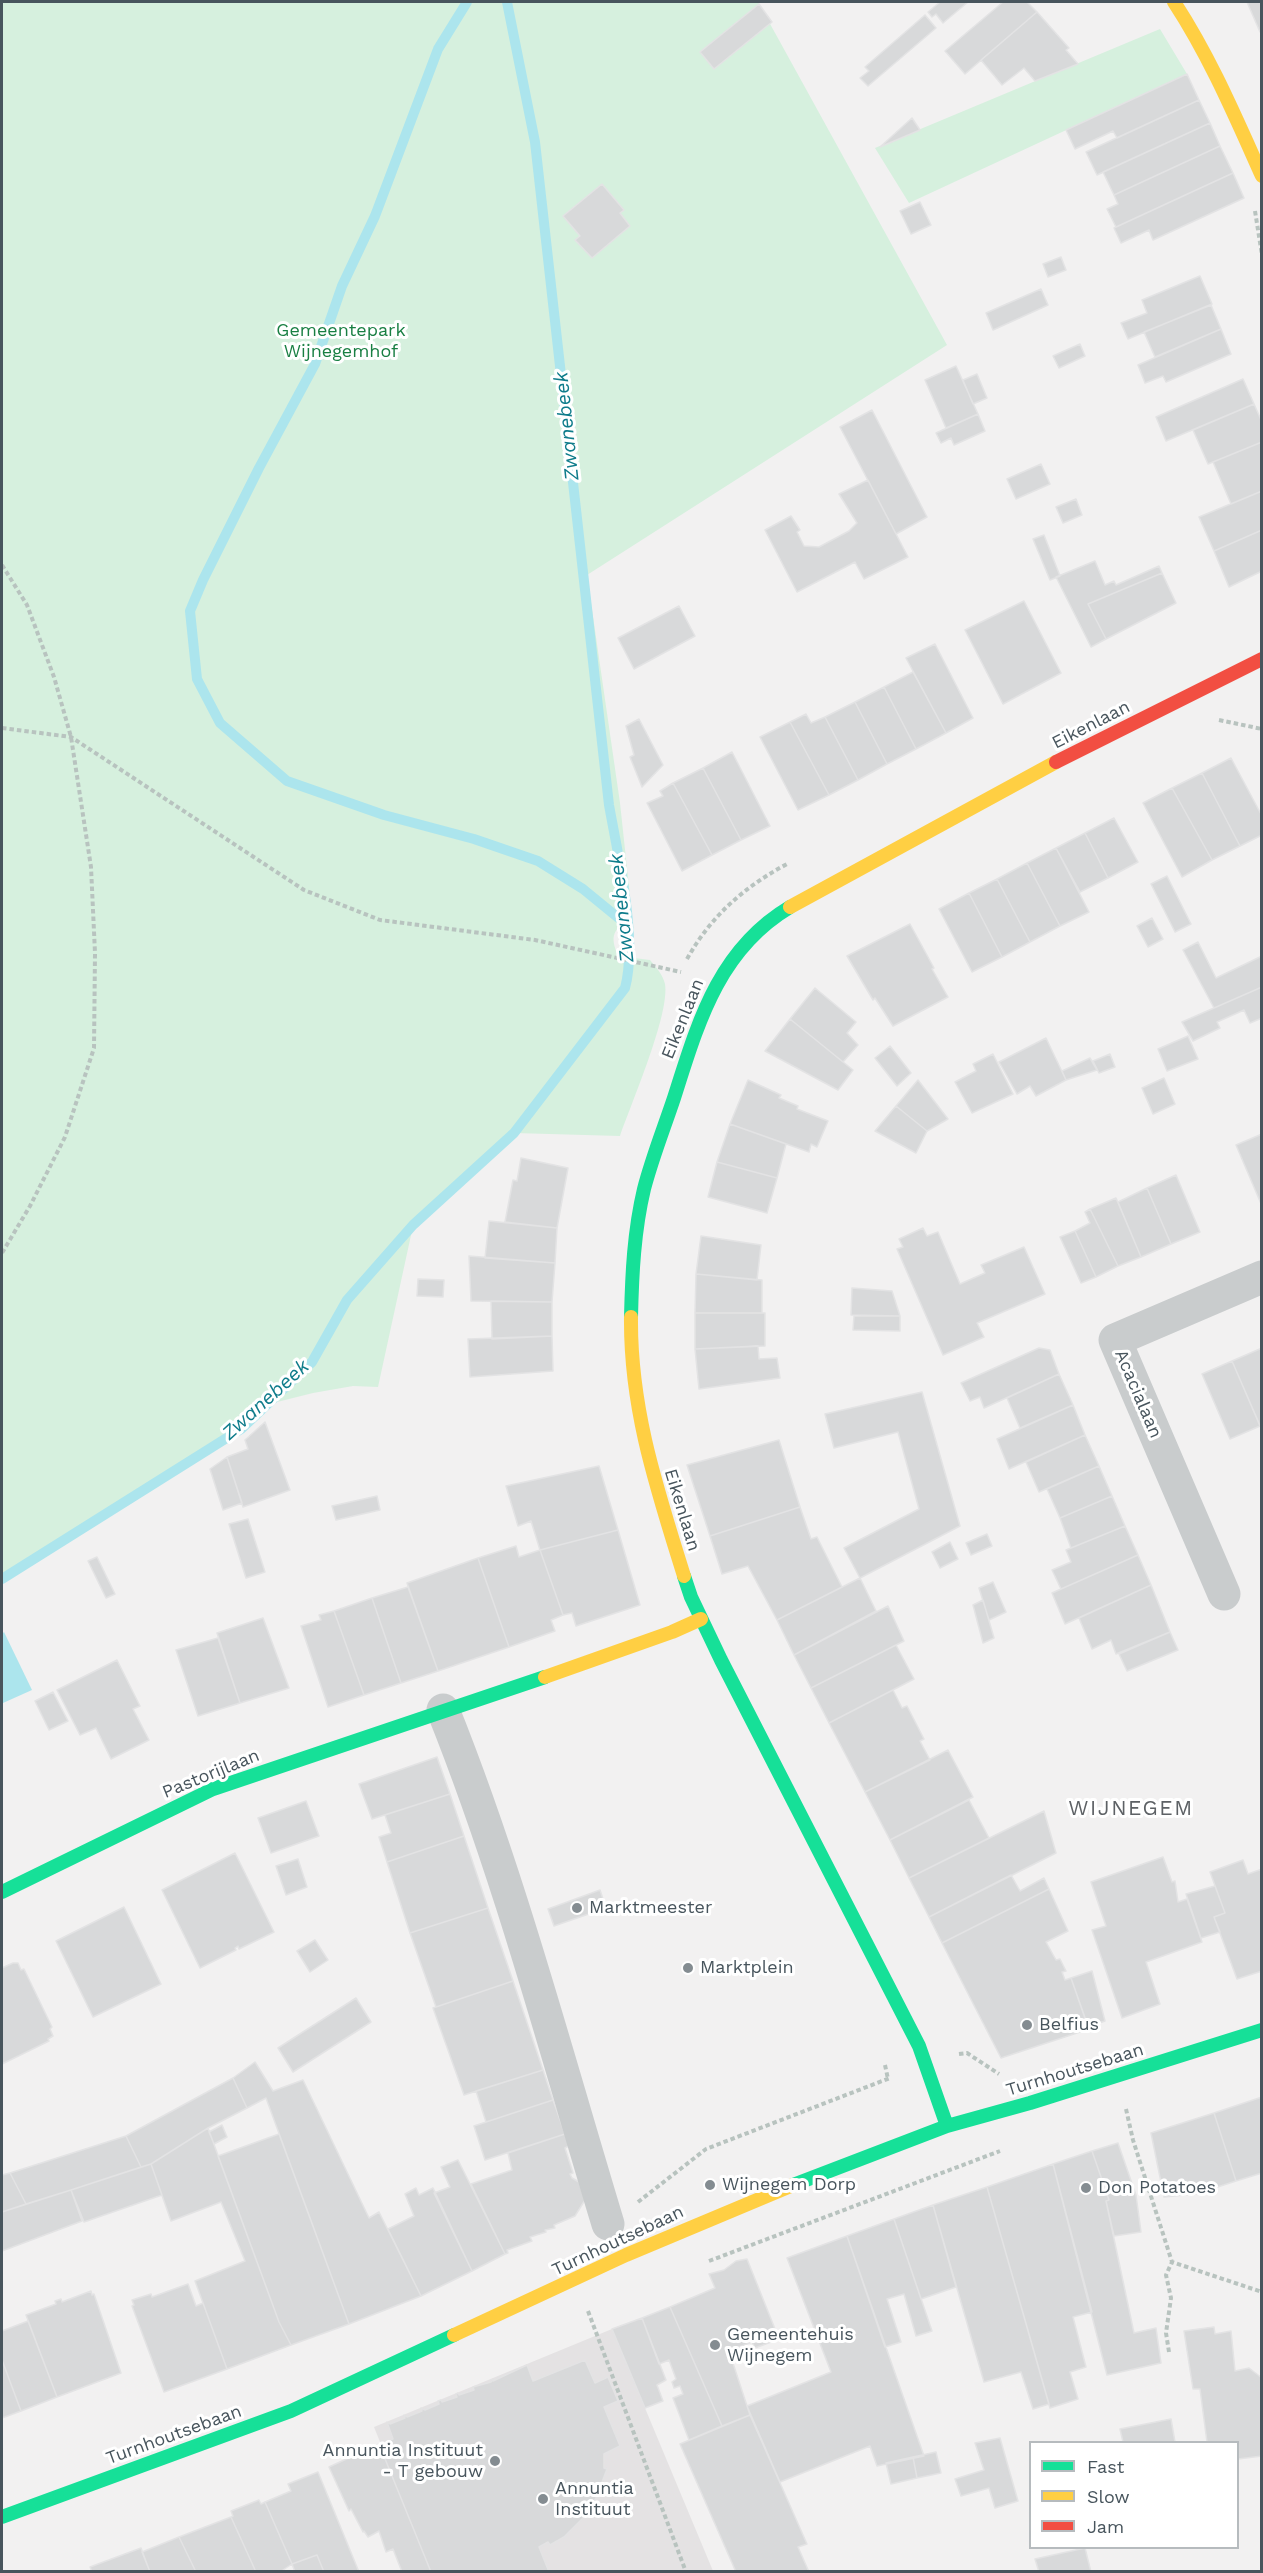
<!DOCTYPE html>
<style>
body{margin:0}
#map{position:relative;width:1263px;height:2573px;overflow:hidden;background:#f2f1f1;font-family:"Work Sans",sans-serif}
canvas{display:block}
.frame{position:absolute;inset:0;border:3px solid #48555d;pointer-events:none}
.legend{position:absolute;left:1029px;top:2441px;width:210px;height:108px;box-sizing:border-box;background:#fff;border:2px solid #b6bbbe;margin:0;padding:8px 10px;list-style:none;font-size:18px;color:#48555d}
.legend li{display:flex;align-items:center;gap:12px;height:30px}
.legend b{width:30px;border:2px solid #b6bbbe}
</style>
<div id="map">
<canvas width="1263" height="2573"></canvas>
<div class="frame"></div>
<ul class="legend">
<li><b style="height:8px;background:#16e098"></b>Fast</li>
<li><b style="height:8px;background:#ffcf43"></b>Slow</li>
<li><b style="height:8px;background:#f24e42"></b>Jam</li>
</ul>
</div>
<script>
const c = document.querySelector('canvas').getContext('2d');
c.lineJoin = 'round';
function paint(path, color) { c.fillStyle = color; c.fill(path, 'evenodd'); }
function strokePath(path, color, width, dash) { c.strokeStyle = color; c.lineWidth = width; c.lineCap = dash ? 'butt' : 'round'; c.setLineDash(dash || []); c.stroke(path); }
function drawText(font, color, halo, rows, align = 'center') {
  c.font = font + ' "Work Sans",sans-serif'; c.lineWidth = 6; c.setLineDash([]); c.textBaseline = 'middle'; c.strokeStyle = halo; c.fillStyle = color; for (const [text, x, y, turn = 0] of rows) {
    c.save(); c.translate(x, y); c.rotate((+turn || 0) * Math.PI / 180); c.textAlign = isNaN(turn) ? turn : align; if (halo) c.strokeText(text, 0, 0); c.fillText(text, 0, 0); c.restore();
  }
}
paint(new Path2D(`
 M612,2329L713,2571H432L374,2427Z`), '#e4e2e3');
paint(new Path2D(`
 M2,2H758L947,345L587,575L620,803L630,896V916C614,931 609,934 618,956L650,960C656,967 663,975 665,984C670,1014 631,1104 620,1136L514,1133L413,1226L378,1387L353,1386L313,1393L265,1405L241,1429L2,1579Z
 M1160,29L1187,74L909,203L875,148Z`), '#d6f0de');
paint(new Path2D(`
 M4,1632L32,1690L3,1703L2,1634Z`), '#ace5ed');
strokePath(new Path2D(`
 M467,2L438,49L375,216L342,286L315,364L259,468L203,580L190,611L197,679L220,723L287,781L384,815L474,839L538,861L583,889L627,925
 M2,1579L241,1429L312,1362L347,1300L413,1225L514,1133L625,988C638,940 618,856 609,805L535,142L507,2`), '#ace5ed', 10);
const building = new Path2D(`
 M940,2H968L943,23L936,14L932,17L928,12Z
 M1003,2H1027L1037,12L965,74L945,51Z
 M1247,2H1262V32H1260Z
 M759,4L772,22L714,69L700,52Z
 M1037,12L1069,48L1066,50L1078,64L1035,81L1024,68L1002,85L981,60Z
 M925,15L936,28L868,86L860,78L869,71L865,67Z
 M1187,74L1199,100L1117,138L1113,131L1075,149L1066,130Z
 M1199,100L1210,123L1097,175L1086,152Z
 M912,118L920,130L880,147Z
 M1210,123L1220,146L1114,195L1103,172Z
 M1220,146L1233,173L1116,227L1107,209L1118,204L1114,195Z
 M1233,173L1244,198L1153,240L1149,230L1121,243L1114,228Z
 M602,184L624,210L620,213L630,226L592,258L575,240L580,236L563,216Z
 M920,202L931,225L911,234L900,211Z
 M1061,257L1066,270L1048,277L1043,264Z
 M1200,276L1212,304L1128,339L1121,323L1147,313L1142,300Z
 M1041,289L1048,305L993,330L986,313Z
 M1211,305L1221,329L1155,357L1144,332Z
 M1221,329L1231,354L1166,382L1163,376L1145,383L1138,365Z
 M1080,344L1085,356L1059,368L1053,356Z
 M956,366L978,414L946,428L925,380Z
 M977,374L987,398L973,404L963,380Z
 M1243,379L1254,404L1166,441L1156,417Z
 M1254,404L1262,422V442L1208,464L1193,430Z
 M872,410L927,517L896,534L840,427Z
 M978,414L985,431L954,445L951,438L941,443L936,433Z
 M1262,442V491L1231,504L1213,462Z
 M1041,464L1050,484L1016,499L1007,479Z
 M868,480L908,557L864,579L855,562L797,592L765,530L791,516L800,530L797,532L804,546L819,547L849,531L857,523L839,494Z
 M1262,491V530L1214,551L1199,517Z
 M1076,499L1082,515L1063,523L1056,507Z
 M1262,530V571L1229,587L1214,551Z
 M1044,535L1060,576L1050,580L1033,539Z
 M1095,561L1105,585L1114,581L1116,585L1159,566L1162,573L1088,604L1106,639L1091,647L1056,577Z
 M1162,573L1176,603L1106,639L1088,604Z
 M1024,601L1061,673L1003,704L965,630Z
 M679,606L695,636L634,669L618,638Z
 M935,644L973,718L946,733L906,658Z
 M913,672L946,733L916,749L884,687Z
 M884,687L916,749L887,764L855,702Z
 M855,702L887,764L858,780L825,717Z
 M806,714L811,723L825,717L858,780L829,795L790,722Z
 M639,719L663,765L642,787L630,757L634,755L626,726Z
 M790,722L829,795L798,810L760,737Z
 M732,752L770,826L741,840L703,768Z
 M1231,758L1262,816V835L1240,846L1202,773Z
 M703,768L741,840L712,855L673,783Z
 M1202,773L1240,846L1212,860L1172,788Z
 M673,783L712,855L682,871L647,803L663,796L660,791Z
 M1172,788L1212,860L1182,877L1143,803Z
 M1114,818L1138,862L1108,878L1085,833Z
 M1085,833L1108,878L1080,892L1056,848Z
 M1056,848L1089,912L1060,926L1027,863Z
 M1027,863L1060,926L1030,942L997,879Z
 M1167,876L1191,924L1175,932L1151,884Z
 M997,879L1030,942L1002,957L969,893Z
 M969,893L1002,957L972,972L939,909Z
 M1152,918L1163,939L1148,947L1137,926Z
 M910,924L934,968L932,969L948,997L893,1026L875,998L873,1000L847,956Z
 M1198,942L1216,978L1262,956V987L1214,1008L1183,950Z
 M1262,987V1018L1250,1023L1244,1010L1217,1022L1220,1028L1193,1041L1182,1022Z
 M815,988L856,1022L847,1033L858,1045L843,1062L790,1019Z
 M790,1019L853,1070L838,1090L765,1051Z
 M1188,1036L1198,1059L1167,1071L1158,1049Z
 M1046,1038L1066,1080L1036,1096L1030,1086L1017,1094L999,1062Z
 M890,1046L911,1073L897,1086L875,1058Z
 M993,1054L1013,1094L972,1113L955,1082L976,1071L973,1064Z
 M1110,1054L1115,1067L1099,1073L1093,1061Z
 M1090,1058L1097,1070L1066,1080L1062,1071Z
 M1164,1078L1175,1104L1153,1114L1142,1088Z
 M748,1080L781,1095L779,1098L798,1106L797,1109L828,1121L817,1147L811,1144L809,1152L730,1124Z
 M918,1080L948,1119L927,1131L896,1106Z
 M896,1106L927,1131L916,1153L875,1131Z
 M730,1124L786,1144L777,1178L717,1162Z
 M1262,1134V1206L1236,1145Z
 M521,1158L568,1168L557,1228L505,1222L513,1180L517,1181Z
 M717,1162L777,1178L767,1213L708,1197Z
 M1176,1175L1200,1232L1171,1244L1147,1188Z
 M1147,1188L1171,1244L1141,1257L1118,1202Z
 M1116,1198L1141,1257L1118,1266L1090,1209Z
 M1090,1209L1118,1266L1096,1277L1075,1231L1090,1223L1085,1212Z
 M489,1221L557,1228L555,1263L485,1258Z
 M923,1228L927,1236L938,1232L960,1284L985,1273L981,1265L1024,1247L1045,1294L977,1323L984,1337L943,1355L897,1249L903,1247L899,1239Z
 M1075,1231L1096,1277L1081,1283L1060,1237Z
 M701,1236L761,1245L757,1280L696,1274Z
 M469,1256L555,1263L552,1302L471,1301Z
 M696,1274L762,1280V1313H695Z
 M418,1279L444,1280L443,1297L417,1296Z
 M852,1288L892,1291L900,1316L851,1315Z
 M491,1301L552,1302V1336L492,1339Z
 M695,1313H765V1346L695,1349Z
 M854,1316H900V1331L853,1330Z
 M552,1336L553,1371L470,1377L468,1339Z
 M758,1346L759,1359L777,1358L780,1378L699,1389L695,1349Z
 M1039,1348L1050,1350L1059,1374L984,1408L980,1397L970,1401L961,1383Z
 M1262,1348V1430L1232,1361Z
 M1232,1361L1260,1426L1230,1439L1202,1374Z
 M1059,1374L1073,1405L1020,1428L1007,1398Z
 M922,1392L960,1526L860,1578L844,1548L919,1509L898,1432L834,1448L825,1414Z
 M1073,1405L1085,1435L1009,1469L997,1439Z
 M265,1422L290,1490L243,1507L227,1457L248,1449L245,1440Z
 M1085,1435L1099,1466L1039,1492L1026,1462Z
 M779,1440L800,1507L710,1536L687,1465Z
 M227,1457L242,1503L223,1510L210,1469Z
 M599,1466L618,1530L540,1550L531,1521L518,1526L506,1486Z
 M1099,1466L1112,1496L1060,1518L1047,1489Z
 M377,1496L380,1510L336,1520L332,1506Z
 M1112,1496L1125,1526L1071,1548L1060,1518Z
 M800,1507L811,1539L817,1537L842,1587L777,1620L748,1566L722,1574L710,1536Z
 M248,1519L265,1572L246,1578L229,1524Z
 M1125,1526L1138,1555L1061,1589L1052,1570L1071,1562L1066,1550Z
 M618,1530L640,1605L576,1626L572,1613L563,1615L540,1550Z
 M987,1534L992,1546L971,1555L966,1543Z
 M950,1542L958,1559L940,1568L932,1552Z
 M516,1546L519,1557L540,1550L563,1615L551,1620L555,1631L509,1647L478,1558Z
 M1138,1555L1151,1585L1065,1624L1052,1593Z
 M97,1557L115,1594L106,1598L88,1561Z
 M478,1558L509,1647L438,1671L407,1583Z
 M860,1578L876,1611L794,1655L777,1620Z
 M993,1582L1006,1612L989,1620L979,1588Z
 M1151,1585L1170,1632L1116,1654L1111,1640L1092,1649L1079,1618Z
 M408,1587L438,1671L401,1683L372,1598Z
 M372,1598L401,1683L364,1695L334,1611Z
 M983,1600L994,1638L983,1643L973,1605Z
 M888,1606L904,1641L811,1688L794,1655Z
 M334,1611L364,1695L328,1707L301,1626L321,1620L319,1615Z
 M263,1618L289,1688L240,1703L217,1633Z
 M1170,1632L1178,1650L1127,1671L1119,1654Z
 M218,1638L240,1703L198,1716L176,1650Z
 M896,1645L914,1679L829,1723L811,1688Z
 M117,1660L140,1706L133,1709L149,1740L111,1759L96,1728L80,1735L57,1690Z
 M893,1690L902,1708L907,1706L924,1739L920,1741L930,1760L865,1792L829,1723Z
 M53,1692L68,1721L49,1730L35,1701Z
 M948,1750L973,1797L890,1840L865,1792Z
 M437,1757L450,1794L372,1819L359,1784Z
 M450,1794L464,1836L387,1862L379,1837L391,1833L385,1815Z
 M969,1800L989,1838L909,1878L890,1840Z
 M306,1801L319,1836L271,1853L258,1818Z
 M1044,1811L1056,1853L929,1917L909,1878Z
 M464,1836L488,1908L410,1933L387,1862Z
 M235,1853L274,1932L239,1949L238,1946L235,1948L236,1950L200,1968L162,1890Z
 M1163,1857L1172,1882L1175,1881L1178,1902L1187,1899L1202,1942L1146,1962L1160,2004L1122,2018L1092,1930L1106,1926L1091,1882Z
 M298,1859L307,1887L286,1895L276,1866Z
 M1243,1860L1248,1874L1262,1869V1971L1237,1979L1214,1917L1225,1913L1210,1872Z
 M1011,1875L1020,1891L1044,1878L1049,1889L942,1943L929,1917Z
 M1215,1886L1225,1913L1214,1917L1220,1932L1201,1938L1186,1894Z
 M1049,1889L1068,1931L1046,1942L1056,1960L1060,1959L1066,1971L1062,1972L1065,1980L1071,1978L1089,2029L1001,2058L942,1943Z
 M600,1890L606,1908L554,1926L548,1909Z
 M124,1907L161,1984L93,2017L56,1941Z
 M488,1908L513,1981L436,2007L410,1933Z
 M315,1940L328,1960L310,1972L297,1951Z
 M13,1963H18L21,1970L24,1969L52,2027L50,2029L53,2036L48,2039L49,2041L2,2064V1968Z
 M1092,1971L1105,2021L1088,2027L1071,1978Z
 M513,1981L543,2070L464,2095L433,2008Z
 M356,1998L371,2022L293,2072L278,2048Z
 M255,2062L273,2091L303,2080L369,2218L379,2212L421,2296L349,2324L266,2098L247,2108L233,2078Z
 M543,2070L553,2100L486,2122L476,2091Z
 M233,2078L247,2108L208,2128L151,2164L141,2167L126,2136Z
 M1262,2097V2173L1236,2181L1214,2113Z
 M553,2100L565,2134L485,2160L474,2126Z
 M1214,2113L1236,2181L1196,2194L1164,2197L1151,2133Z
 M222,2125L227,2137L214,2144L209,2132Z
 M208,2128L279,2322L291,2345L227,2369L195,2281L245,2261L221,2202L171,2221L151,2164Z
 M279,2134L349,2324L291,2345L279,2322L218,2156Z
 M565,2134L569,2146L565,2148L573,2173L570,2174L572,2178L579,2182L585,2200L575,2216L554,2225L555,2228L545,2230L546,2232L530,2237L532,2241L507,2250L508,2253L505,2254L471,2184L512,2170L508,2153Z
 M126,2136L141,2167L71,2190L26,2204L10,2173Z
 M1118,2143L1136,2195L1141,2232L1114,2236L1106,2201L1109,2200L1092,2151Z
 M1092,2151L1109,2200L1106,2201L1134,2333L1156,2328L1161,2363L1107,2375L1053,2164Z
 M458,2160L505,2254L472,2271L434,2193L450,2187L441,2167Z
 M151,2164L162,2195L84,2222L71,2190Z
 M1053,2164L1092,2312L1073,2317L1086,2367L1070,2372L1078,2399L1050,2408L987,2187Z
 M10,2173L26,2204L2,2212V2175Z
 M987,2187L1049,2404L1033,2409L1021,2372L984,2382L933,2205Z
 M416,2188L419,2195L433,2188L472,2271L421,2296L388,2229L414,2216L405,2194Z
 M71,2190L82,2221L2,2251V2212Z
 M933,2205L956,2287L921,2299L894,2219Z
 M894,2219L932,2331L916,2336L904,2294L887,2299L901,2342L885,2347L847,2236Z
 M847,2236L924,2456L877,2466L870,2446L780,2482L747,2406L831,2372L787,2258Z
 M747,2259L779,2339L755,2348L752,2342L729,2351L750,2415L722,2426L670,2307L715,2288L709,2274L724,2270L736,2261Z
 M188,2284L196,2306L203,2303L227,2369L164,2392L132,2306L134,2305L132,2300L151,2294L152,2297Z
 M91,2291L92,2295L94,2294L121,2373L57,2397L26,2315L56,2304L55,2301L61,2299L62,2302Z
 M670,2307L722,2426L689,2440L673,2398L683,2394L680,2386L674,2388L672,2382L676,2379L669,2360L659,2364L642,2318Z
 M642,2318L666,2380L657,2385L663,2401L645,2408L612,2329Z
 M28,2321L57,2397L21,2411L2,2360V2331Z
 M1214,2327L1215,2334L1231,2331L1235,2371L1249,2368L1262,2378V2456L1238,2459V2442H1207L1200,2389H1193L1184,2331Z
 M2,2360L21,2411L2,2418Z
 M585,2360L595,2383L608,2377L618,2401L604,2407L620,2446L604,2454V2468L607,2469L596,2498L585,2516L564,2537L550,2545L548,2542L539,2547L549,2572H431L379,2444L393,2439L387,2422L390,2424L405,2418L404,2415L407,2417L422,2411L421,2408L425,2410L439,2404L438,2401L441,2400L442,2402L457,2397L456,2394L458,2393L459,2395L474,2390L473,2387L491,2382L493,2379V2381L527,2365L533,2381Z
 M750,2415L807,2544L798,2547L809,2572H736L680,2444Z
 M1171,2419L1175,2442H1123L1120,2429Z
 M1000,2438L1018,2501L995,2508L989,2488L961,2496L955,2479L984,2470L975,2443Z
 M379,2444L431,2572H402L393,2549L386,2552L379,2531L368,2537L364,2531L363,2532L351,2509L349,2511L329,2467Z
 M936,2452L941,2473L917,2478L913,2457Z
 M913,2457L917,2478L891,2484L886,2463Z
 M318,2472L359,2572H324L317,2555L292,2564L265,2502L291,2491L288,2484Z
 M259,2500L261,2504L265,2502L292,2564L280,2572H256L231,2517L233,2516L231,2511Z
 M231,2517L256,2572H196L179,2537Z
 M179,2537L196,2572H150L142,2552Z
 M141,2548L150,2572H92L90,2567Z
 M1085,2548L1091,2572H1039L1035,2559Z
 M317,2555L324,2572H295L292,2564Z`);
paint(building, '#d8d9da');
strokePath(building, '#e3e3e4', 1.5);
strokePath(new Path2D(`
 M1255,211L1262,255
 M2,565L27,605L54,677L71,737L91,867L95,953L94,1048L65,1137L30,1206L2,1253
 M1219,720L1262,729
 M2,728L71,737L304,890L380,920L535,940L681,972
 M687,959C711,916 744,887 787,864
 M959,2054L967,2053L999,2074
 M885,2065L888,2079
 M1126,2109L1133,2140L1172,2262L1262,2292
 M638,2202L706,2149L890,2078
 M709,2261L1000,2151
 M588,2311L686,2572
 M1169,2352L1166,2333L1171,2298L1166,2275L1172,2262`), '#b8c3bf', 4, [4.5, 3]);
strokePath(new Path2D(`
 M1224,1594L1115,1340L1262,1277
 M443,1710C510,1877 556,2053 608,2224`), '#c9cccd', 33);
strokePath(new Path2D(`
 M631,1317C632,1274 634,1231 644,1189C652,1158 664,1128 674,1098C698,1023 718,950 790,907
 M684,1576L691,1597L721,1660L919,2046L947,2126
 M2,1892L213,1789L545,1677
 M793,2185L947,2126L1030,2103L1262,2030
 M2,2517L291,2411L454,2335`), '#16e098', 14);
strokePath(new Path2D(`
 M1174,2C1210,57 1235,116 1262,176
 M790,907L1056,762
 M631,1317C630,1409 657,1489 684,1576
 M545,1677L672,1632L701,1619
 M454,2335L626,2255L793,2185`), '#ffcf43', 14);
strokePath(new Path2D(`
 M1056,762L1262,659`), '#f24e42', 14);
for (const [x, y, r, color] of [
 [577,1908,6,"#848c91"],
 [688,1968,6,"#848c91"],
 [1027,2025,6,"#848c91"],
 [710,2185,6,"#848c91"],
 [1086,2188,6,"#848c91"],
 [715,2345,6,"#848c91"],
 [495,2461,6,"#848c91"],
 [543,2499,6,"#848c91"]
]) { const dot = new Path2D(); dot.arc(x, y, r, 0, 2 * Math.PI); c.fillStyle = color; c.fill(dot); strokePath(dot, '#fff', 2); }
drawText('18px', '#197f43', '#fff', [
 ["Gemeentepark",341,331],
 ["Wijnegemhof",341,352]
]);
drawText('18px', '#48555d', '#fff', [
 ["Eikenlaan",1091,725,-27],
 ["Eikenlaan",683,1019,-68],
 ["Acacialaan",1138,1394,67],
 ["Eikenlaan",682,1510,73],
 ["Pastorijlaan",211,1774,-22],
 ["Turnhoutsebaan",1075,2070,-17],
 ["Turnhoutsebaan",618,2241,-25],
 ["Turnhoutsebaan",174,2435,-20]
]);
drawText('18px', '#48555d', '#fff', [
 ["Marktmeester",589,1908],
 ["Marktplein",700,1968],
 ["Belfius",1039,2025],
 ["Wijnegem Dorp",722,2185],
 ["Don Potatoes",1098,2188],
 ["Gemeentehuis",727,2335],
 ["Wijnegem",727,2356],
 ["Annuntia Instituut",483,2451,"right"],
 ["- T gebouw",483,2472,"right"],
 ["Annuntia",555,2489],
 ["Instituut",555,2510]
], 'left');
drawText('italic 20px', '#0f7c8b', '#fff', [
 ["Zwanebeek",567,426,-96],
 ["Zwanebeek",622,908,-96],
 ["Zwanebeek",266,1400,-42]
]);
c.letterSpacing = '1.5px';
drawText('21px', '#5d6165', '#fff', [
 ["WIJNEGEM",1131,1809]
]);
c.letterSpacing = '0px';
</script>
